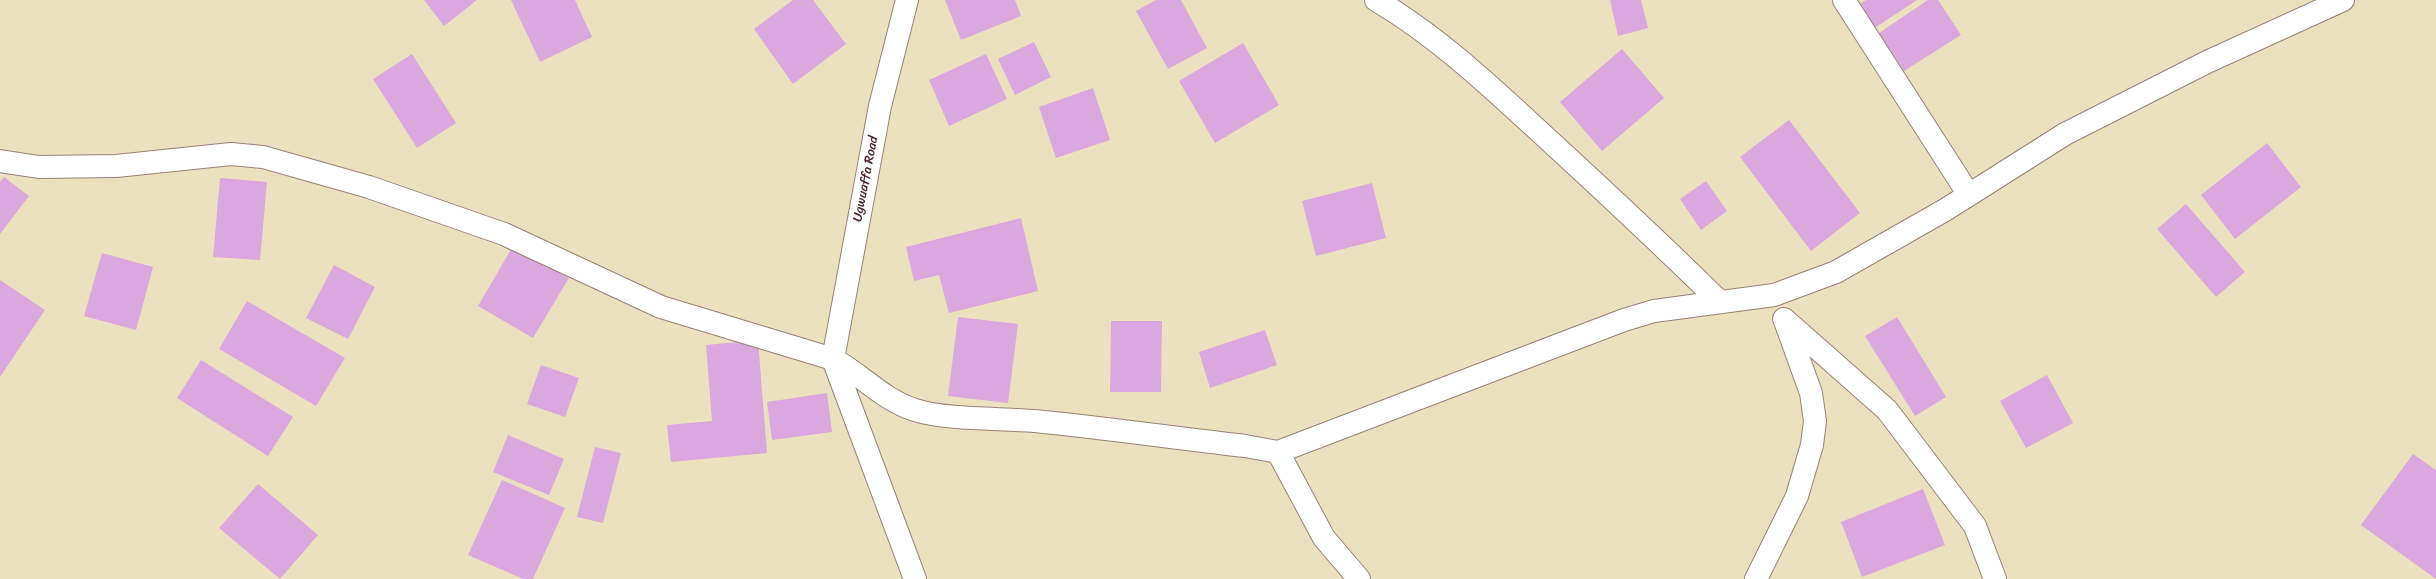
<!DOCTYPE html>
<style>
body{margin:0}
canvas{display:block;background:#ebe1bf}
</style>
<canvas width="2436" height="579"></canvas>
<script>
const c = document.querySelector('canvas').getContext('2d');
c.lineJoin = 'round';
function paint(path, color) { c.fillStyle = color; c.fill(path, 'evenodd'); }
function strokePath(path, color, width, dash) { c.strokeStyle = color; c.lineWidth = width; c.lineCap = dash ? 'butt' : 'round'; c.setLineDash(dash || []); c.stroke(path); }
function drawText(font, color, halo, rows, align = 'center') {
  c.font = font + ' Sriracha,sans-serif'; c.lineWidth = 3; c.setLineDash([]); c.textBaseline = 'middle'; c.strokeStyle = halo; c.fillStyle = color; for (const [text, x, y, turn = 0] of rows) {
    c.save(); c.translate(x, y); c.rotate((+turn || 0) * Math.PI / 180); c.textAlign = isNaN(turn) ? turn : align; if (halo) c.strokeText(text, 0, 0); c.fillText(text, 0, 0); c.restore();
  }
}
paint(new Path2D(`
 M424,0H477L444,26Z
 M511,0H575L592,37L540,62Z
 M793,0H813L846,44L793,84L754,29Z
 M945,0H1015L1021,16L961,40Z
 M1156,0H1181L1207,48L1168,69L1136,11Z
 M1610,0H1641L1648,28L1618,36Z
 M1866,0H1917L1867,33L1852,9Z
 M1928,0H1938L1961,35L1904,71L1879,33Z
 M1034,42L1051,77L1015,95L998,59Z
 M1243,43L1279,105L1215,143L1179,81Z
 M1622,49L1664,98L1602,151L1560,102Z
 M412,54L456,123L417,148L373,79Z
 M986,54L1007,99L949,126L929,80Z
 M1093,88L1110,140L1056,158L1039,107Z
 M1789,120L1860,213L1811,251L1740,157Z
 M2267,143L2301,187L2235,239L2201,195Z
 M4,177L29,196L0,234V182Z
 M220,178L267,182L260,260L213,257Z
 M1706,181L1727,211L1701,230L1680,199Z
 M1372,183L1386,238L1316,256L1302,201Z
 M2186,204L2245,272L2216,297L2157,229Z
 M1021,218L1038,291L949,313L939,275L914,281L906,247Z
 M513,246L569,278L533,338L478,306Z
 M102,253L153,267L136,330L84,316Z
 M334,265L375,287L348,339L306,318Z
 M0,280L45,310L0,377Z
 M247,301L345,358L316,406L219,349Z
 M958,317L1018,324L1008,403L948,396Z
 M1897,317L1946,397L1915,416L1865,336Z
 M1111,321H1162L1161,392H1110Z
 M1265,330L1277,365L1210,388L1199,352Z
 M758,340L767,453L671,462L667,425L712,421L706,345Z
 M201,360L293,417L268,456L177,398Z
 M541,365L579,378L565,417L527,404Z
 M2047,375L2073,423L2026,448L2000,401Z
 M827,393L832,432L772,440L767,402Z
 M508,435L564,459L549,495L493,472Z
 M595,447L621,453L603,523L577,517Z
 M2413,454L2436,470V579L2361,525Z
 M502,480L565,508L533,579H523L468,555Z
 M258,484L318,535L280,579L219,528Z
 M1923,489L1945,545L1862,577L1841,522Z`), '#daa7de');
const minor = new Path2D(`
 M907,0L880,106L833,359L915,579
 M1376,0C1437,36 1489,85 1541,133C1601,188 1661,244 1719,301
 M1844,0L1969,195
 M0,161L39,167L116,166L231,154L263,157L369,187L504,234L661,307L833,359C861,374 883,400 915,410C946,420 1000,418 1035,421C1105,428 1175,438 1245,446L1278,452L1624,320L1654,311L1774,295L1836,272L1945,210L2065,134L2207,62L2343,0
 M1784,319L1887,410L1975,526L1995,579
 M1278,452L1324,538L1359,579
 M1756,579L1797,496L1812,445L1815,421L1811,393L1785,321`);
strokePath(minor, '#9a8075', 24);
strokePath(minor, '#fff', 22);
drawText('13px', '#4a1f2b', '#fff', [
 ["Ugwuaffa Road",866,179,-79]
]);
</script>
